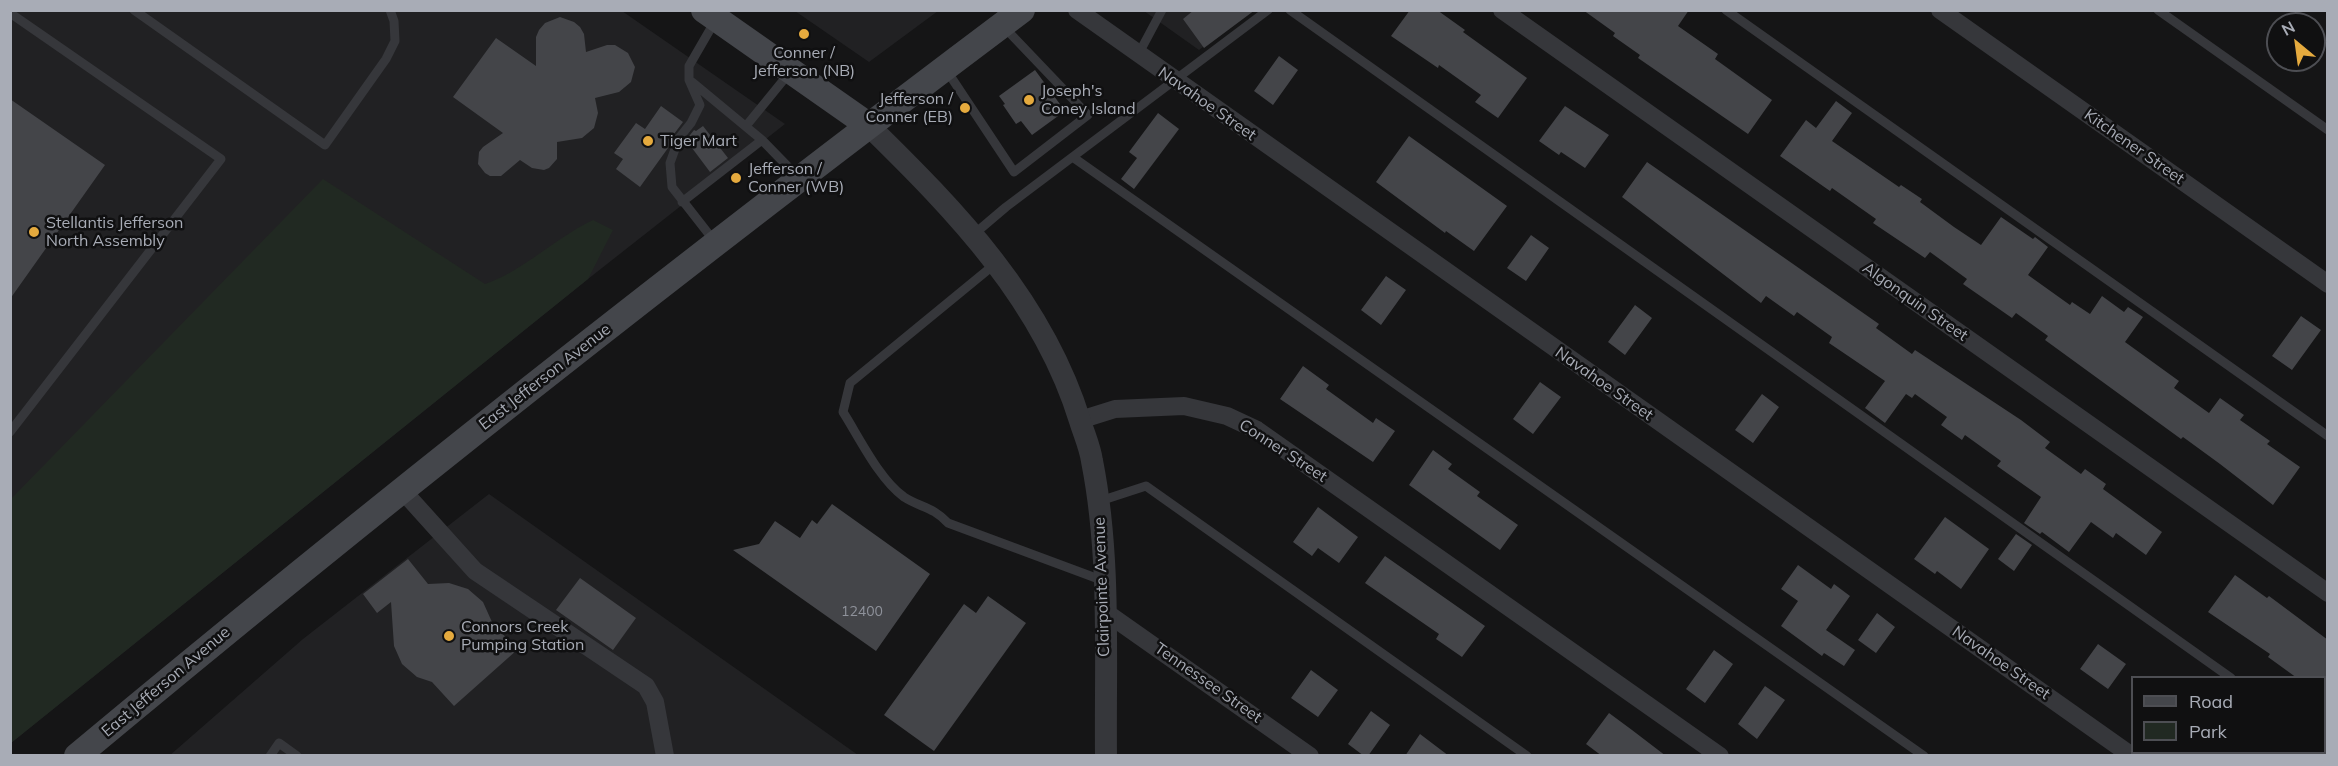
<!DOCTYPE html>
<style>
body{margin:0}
#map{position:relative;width:2338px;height:766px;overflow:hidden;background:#151516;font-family:Mulish,sans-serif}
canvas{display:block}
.frame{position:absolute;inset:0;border:12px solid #a8acb6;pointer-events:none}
.legend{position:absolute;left:2131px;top:676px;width:195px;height:78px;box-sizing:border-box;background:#101011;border:2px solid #4d4e53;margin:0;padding:8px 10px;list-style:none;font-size:18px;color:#a8acb6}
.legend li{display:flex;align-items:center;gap:12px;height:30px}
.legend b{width:30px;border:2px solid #4d4e53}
.north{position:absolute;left:2266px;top:12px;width:60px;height:60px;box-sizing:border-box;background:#101011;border:2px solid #4d4e53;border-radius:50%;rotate:331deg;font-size:16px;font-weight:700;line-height:24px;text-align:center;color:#a8acb6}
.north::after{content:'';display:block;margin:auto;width:21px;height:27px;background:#e5aa3e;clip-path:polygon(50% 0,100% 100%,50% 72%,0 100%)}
</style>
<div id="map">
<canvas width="2338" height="766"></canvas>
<div class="frame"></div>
<ul class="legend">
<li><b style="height:8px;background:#44464b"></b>Road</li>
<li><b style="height:16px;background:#212922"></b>Park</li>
</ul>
<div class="north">N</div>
</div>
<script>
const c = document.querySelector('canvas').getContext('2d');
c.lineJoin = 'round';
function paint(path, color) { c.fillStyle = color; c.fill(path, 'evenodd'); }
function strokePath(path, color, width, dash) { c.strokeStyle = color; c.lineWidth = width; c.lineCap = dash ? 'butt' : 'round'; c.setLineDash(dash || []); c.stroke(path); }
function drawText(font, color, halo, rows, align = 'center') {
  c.font = font + ' Mulish,sans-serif'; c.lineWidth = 5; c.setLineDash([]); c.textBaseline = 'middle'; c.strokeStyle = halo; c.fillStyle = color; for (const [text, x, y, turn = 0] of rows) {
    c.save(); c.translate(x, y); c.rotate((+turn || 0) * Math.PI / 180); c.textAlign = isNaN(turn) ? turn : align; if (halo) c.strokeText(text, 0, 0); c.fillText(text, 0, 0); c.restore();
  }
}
paint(new Path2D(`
 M11,11H622L785,124L588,279L11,743Z
 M795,11H938L869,62Z
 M1144,11H1250L1199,50Z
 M489,494L858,755L169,756L303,639Z`), '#212123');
paint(new Path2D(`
 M323,179L485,284C525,270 555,238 593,220L613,230L588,279L11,743V499Z`), '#212922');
paint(new Path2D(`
 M1194,10H1255L1204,48L1183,19Z
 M1410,10H1437L1465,30L1463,32L1527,78L1498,118L1475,102L1481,95L1439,65L1438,68L1391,36Z
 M1583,10H1689L1678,26L1718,54L1715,59L1772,100L1748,134L1638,58L1640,55L1613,36L1615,33Z
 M560,17L574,22L580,27L584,34L586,52L607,45H615L628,53L635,67L631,82L619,92L595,98L598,113L594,128L582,138L557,142V159L549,168L544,170L532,168L520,160L501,176H490L485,173L478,164L479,152L483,147L503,133L453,97L496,38L536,66V37L539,30L545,23Z
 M1279,56L1298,70L1273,105L1254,91Z
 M1035,70L1065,111L1032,135L1021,121L1016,124L1003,105L1005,104L999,96Z
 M10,99L105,165L10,299Z
 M1836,101L1852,113L1832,141L1899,187L1901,185L1922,199L1920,202L1954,227L1981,245L2001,217L2033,239L2035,237L2048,247L2028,275L2070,305L2072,302L2090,314L2102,296L2124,312L2128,307L2143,317L2125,342L2179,381L2174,388L2209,413L2220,398L2244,415L2240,420L2270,441L2267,444L2300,467L2273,505L2220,464L2183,437L2181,439L2045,340L2048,336L2016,313L2012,318L1963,284L1967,279L1930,252L1925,258L1873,223L1876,219L1832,188L1830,191L1780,156L1806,120L1816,128Z
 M661,106L683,122L674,134L668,148L640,187L616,169L623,159L614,153L636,123L645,129Z
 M1565,106L1609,135L1585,168L1561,152L1559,155L1539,141Z
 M1158,113L1179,129L1134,189L1121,179L1137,158L1129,152Z
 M703,126L728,158L710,172L686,140L694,130L696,131Z
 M1409,136L1507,206L1474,251L1446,231L1445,233L1376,182Z
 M1647,162L1879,324L1876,328L1912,354L1915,350L2021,420L2050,442L2045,448L2081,474L2085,469L2106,484L2103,489L2162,532L2146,555L2116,533L2113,538L2091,522L2069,552L2042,532L2040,534L2024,523L2041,497L1997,466L2001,461L1965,435L1962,440L1941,425L1947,417L1915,394L1912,398L1906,394L1885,423L1865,408L1885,381L1829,343L1832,337L1797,312L1794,316L1766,296L1761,303L1622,197Z
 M1531,235L1549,248L1526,281L1507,268Z
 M1386,276L1406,290L1381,325L1361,310Z
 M1635,305L1652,318L1625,355L1608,342Z
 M2301,316L2321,330L2292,370L2272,356Z
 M1303,366L1329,385L1326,389L1373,423L1376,418L1395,431L1373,462L1280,399Z
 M1540,382L1561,397L1533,434L1513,419Z
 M1762,394L1779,407L1753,443L1735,430Z
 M1433,450L1452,464L1448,469L1480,492L1477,496L1518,525L1500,550L1409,485Z
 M832,504L930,574L876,651L733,550L759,544L775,521L800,538L812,520L817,524Z
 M1318,507L1358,537L1339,563L1318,548L1312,556L1293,542Z
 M1945,517L1989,549L1961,589L1937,571L1935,574L1914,559Z
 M2016,534L2032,545L2014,571L1998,559Z
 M1385,556L1485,626L1462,657L1436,639L1439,634L1365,583Z
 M408,559L428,584L449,583L468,589L483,602L492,622L517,650L454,706L432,682L417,677L402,664L394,646L391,602L377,613L363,594Z
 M1798,565L1831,589L1834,584L1850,596L1826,630L1855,650L1844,666L1824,653L1822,656L1781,626L1798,601L1781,589Z
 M2235,575L2267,598L2269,596L2328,640V678H2297L2268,657L2270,654L2208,612Z
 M580,578L636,618L613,650L556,610Z
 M988,596L1026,623L934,751L884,715L964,604L976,613Z
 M1877,613L1895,627L1876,653L1858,640Z
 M2098,644L2126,664L2108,689L2080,669Z
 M1714,650L1733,664L1705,703L1686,689Z
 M1311,670L1338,690L1318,717L1291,698Z
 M1765,686L1785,700L1757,739L1738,724Z
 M1371,711L1390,725L1368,756H1364L1348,744Z
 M1609,713L1632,730L1666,756H1602L1586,744Z
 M1420,734L1449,756H1405Z`), '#444549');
strokePath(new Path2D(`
 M134,10L325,145L386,59L395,41L394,21L390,10
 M1290,10L2231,678
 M1726,10L2328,436
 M2158,10L2328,130
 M10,13L221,159L10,432
 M715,21L689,66V80L700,105L691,123L679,138L670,163L672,187L715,242
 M1138,55L1162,10
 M945,68L1014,172L1088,115L1004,27
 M692,82L762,140
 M746,126L790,72
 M1074,158L1924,756
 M682,202L762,140L799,178
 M973,235L1006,207L1268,10
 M995,264L850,383L843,412C859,437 879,479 904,497C921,508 932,506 948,523L1104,581
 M1100,501L1146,486L1527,756
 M2324,744L2328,746
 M270,756L279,743L297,756`), '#36373b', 9);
strokePath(new Path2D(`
 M1077,10L2132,756
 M1502,10L2328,593
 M1940,10L2328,284
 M1080,420L1115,409L1184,406L1227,416L1257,430L1720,756
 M402,490L475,571L646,686L655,702L665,756
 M1104,611L1310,756`), '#36373b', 18);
strokePath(new Path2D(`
 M868,125C957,212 1043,301 1080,421C1084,434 1090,447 1092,461C1111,557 1105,658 1106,756`), '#36373b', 22);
strokePath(new Path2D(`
 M704,10L868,125
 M77,756C385,499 701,251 1022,10`), '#44464b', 26);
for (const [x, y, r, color] of [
 [804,34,6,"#e5aa3e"],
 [1029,100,6,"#e5aa3e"],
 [965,108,6,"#e5aa3e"],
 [648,141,6,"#e5aa3e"],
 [736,178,6,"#e5aa3e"],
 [34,232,6,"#e5aa3e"],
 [449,636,6,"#e5aa3e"]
]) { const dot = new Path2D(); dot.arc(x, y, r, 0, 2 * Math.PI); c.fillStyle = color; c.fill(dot); strokePath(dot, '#101011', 2); }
drawText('14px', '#8f929b', null, [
 ["12400",862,612]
]);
drawText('16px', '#a8acb6', '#101011', [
 ["Conner /",804,53,"center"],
 ["Jefferson (NB)",804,71,"center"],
 ["Joseph's",1041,91],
 ["Coney Island",1041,109],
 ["Jefferson /",953,99,"right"],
 ["Conner (EB)",953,117,"right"],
 ["Tiger Mart",660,141],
 ["Jefferson /",748,169],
 ["Conner (WB)",748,187],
 ["Stellantis Jefferson",46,223],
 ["North Assembly",46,241],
 ["Connors Creek",461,627],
 ["Pumping Station",461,645]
], 'left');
drawText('16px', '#a8acb6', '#101011', [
 ["Navahoe Street",1207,104,35],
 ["Kitchener Street",2134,147,35],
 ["Algonquin Street",1915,302,35],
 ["East Jefferson Avenue",545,377,-38],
 ["Navahoe Street",1604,384,35],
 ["Conner Street",1283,451,33],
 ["Clairpointe Avenue",1102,587,-92],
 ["Navahoe Street",2001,663,35],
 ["East Jefferson Avenue",166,682,-40],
 ["Tennessee Street",1208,683,35]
]);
</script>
